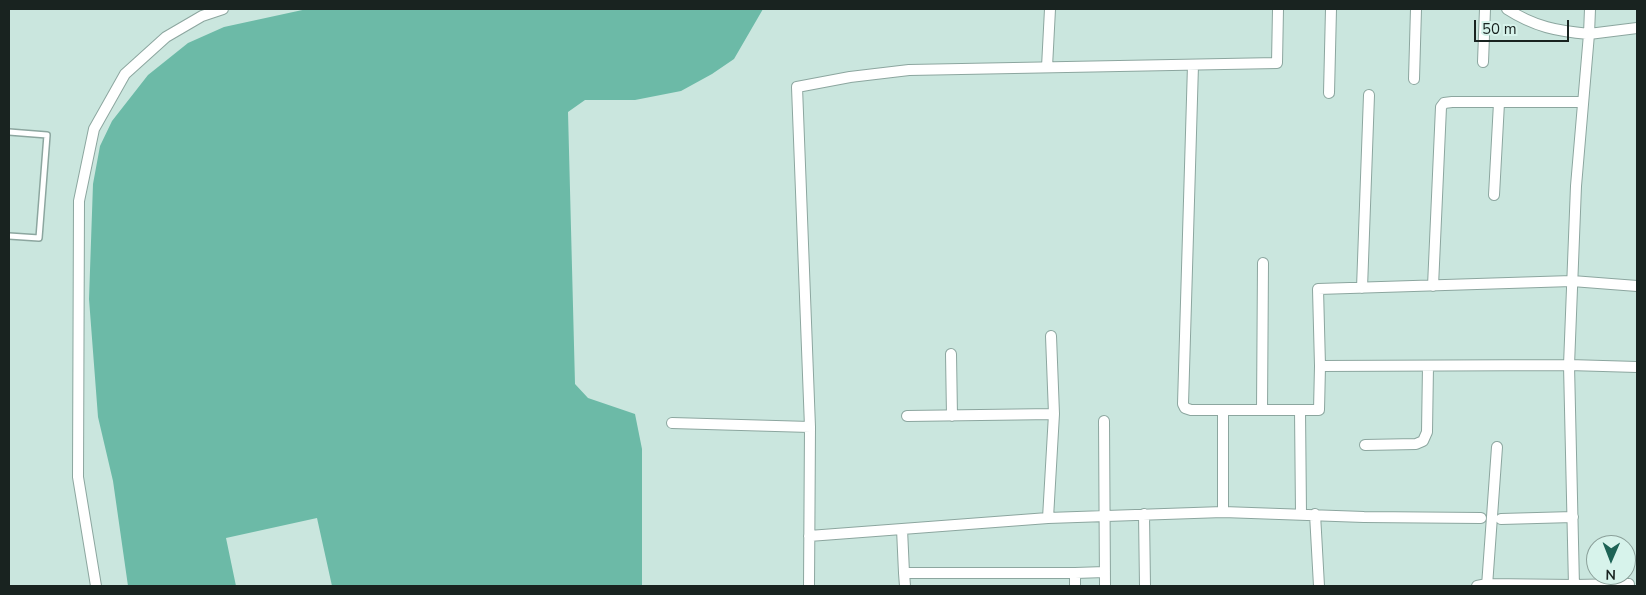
<!DOCTYPE html>
<style>
body{margin:0}
#map{position:relative;width:1646px;height:595px;overflow:hidden;background:#cae6de;font-family:"Nunito Sans",sans-serif}
canvas{display:block}
.frame{position:absolute;inset:0;border:10px solid #192320;pointer-events:none}
.north{position:absolute;left:1586px;top:535px;width:50px;height:50px;box-sizing:border-box;background:#d7f3eb;border:1px solid #8ba09a;border-radius:50%;rotate:181deg;font-size:14px;font-weight:700;line-height:20px;text-align:center;color:#192320}
.north::after{content:'';display:block;margin:auto;width:18px;height:22px;background:#1d6355;clip-path:polygon(50% 0,100% 100%,50% 72%,0 100%)}
.scale{position:absolute;left:1474px;top:20px;width:95px;height:22px;box-sizing:border-box;border:2px solid #192320;border-top:0;padding-left:6px;font-size:15px;line-height:18px;white-space:nowrap;color:#192320;-webkit-text-stroke:4px #d7f3eb;paint-order:stroke}
</style>
<div id="map">
<canvas width="1646" height="595"></canvas>
<div class="frame"></div>
<div class="north">N</div>
<div class="scale">50 m</div>
</div>
<script>
const c = document.querySelector('canvas').getContext('2d');
c.lineJoin = 'round';
function paint(path, color) { c.fillStyle = color; c.fill(path, 'evenodd'); }
function strokePath(path, color, width, dash) { c.strokeStyle = color; c.lineWidth = width; c.lineCap = dash ? 'butt' : 'round'; c.setLineDash(dash || []); c.stroke(path); }
paint(new Path2D(`
 M307,9H763L734,59L712,74L681,91L635,100H585L568,112L575,384L588,398L635,414L642,449V586H332L317,518L226,538L236,586H128L113,481L98,417L89,299L93,184L100,146L112,121L148,75L188,43L224,27Z`), '#6cbaa7');
const service = new Path2D(`
 M9,132L47,135L39,238L9,236`);
const minor = new Path2D(`
 M1507,9C1535,27 1557,31 1589,34L1576,186L1569,365L1574,586
 M1590,9L1589,34L1637,28
 M1483,62L1485,9
 M1193,65L1183,404L1185,408L1191,410H1223
 M1047,67L1050,9
 M1414,79L1416,9
 M1329,93L1331,9
 M1494,195L1499,103
 M1433,286L1441,107L1444,103L1452,102H1583
 M1637,286L1572,281L1318,289L1320,366L1569,365L1637,367
 M1362,288L1369,95
 M1051,336L1054,414
 M951,354L952,416
 M1262,410L1263,263
 M1300,410L1301,514
 M907,416L1054,414L1048,518
 M1104,421L1105,586
 M672,423L810,427
 M1365,445L1416,444L1423,441L1427,432L1428,366
 M1223,512V410H1319L1320,366
 M1144,514L1145,586
 M1315,514L1319,586
 M1501,519L1573,517
 M902,529L904,573H1075L1105,572
 M809,536L1048,518L1223,512L1364,517L1481,518
 M904,573L905,586
 M1075,573V586
 M96,586L78,477L79,201L94,129L125,74L166,37L202,16L223,9
 M809,586L810,427L797,87L850,77L909,70L1277,63L1278,9
 M1477,586L1487,584L1574,585L1629,584
 M1487,586L1497,447`);
strokePath(service, '#8ca69f', 8);
strokePath(minor, '#8ca69f', 12);
strokePath(service, '#fff', 5);
strokePath(minor, '#fff', 10);
</script>
